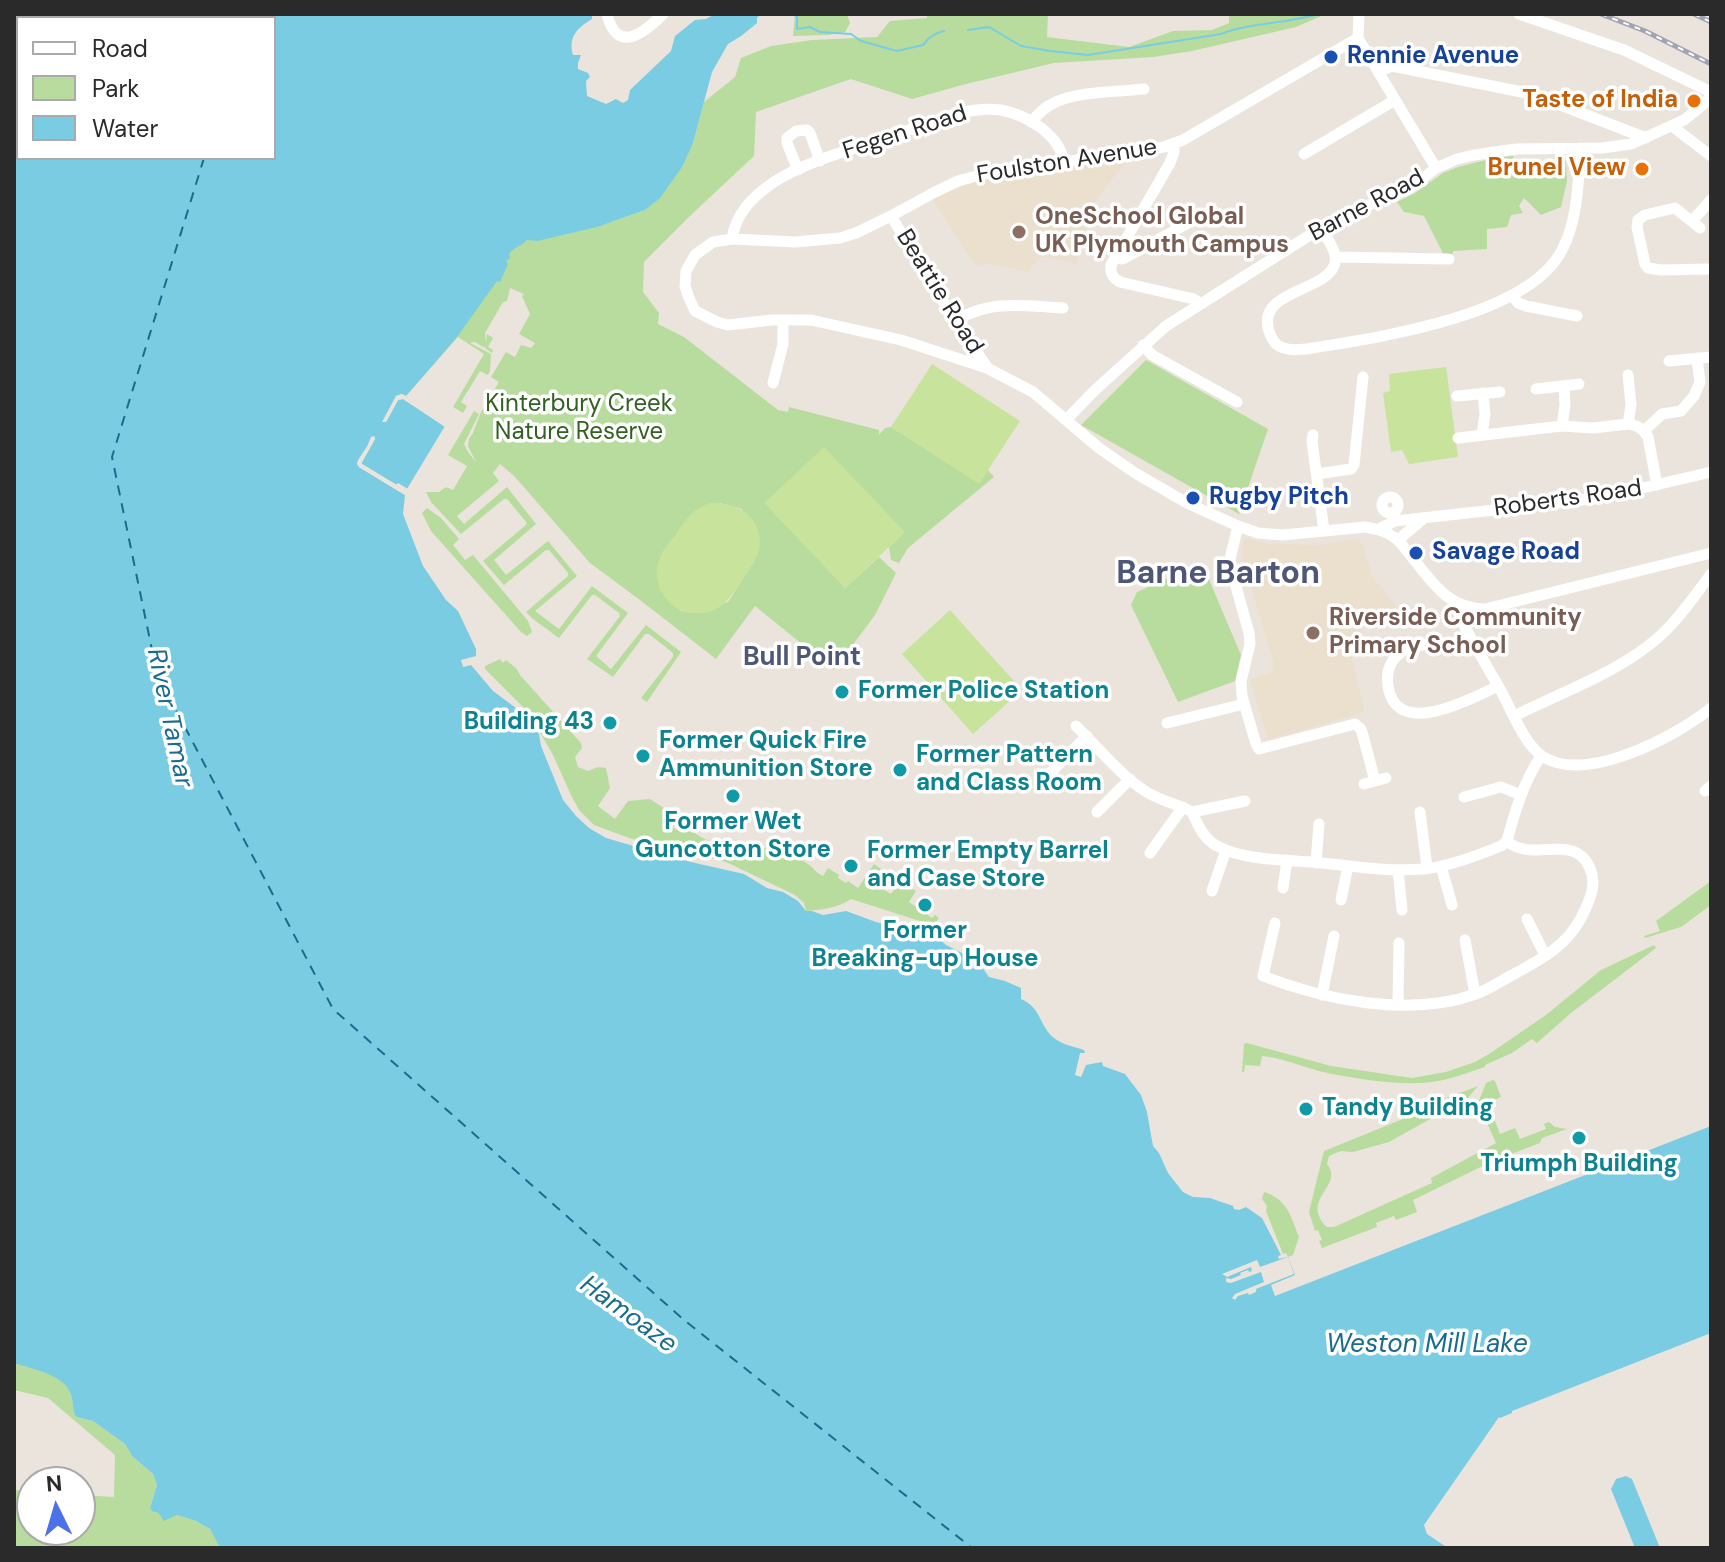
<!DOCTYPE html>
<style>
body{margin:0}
#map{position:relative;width:1725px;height:1562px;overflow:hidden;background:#ebe4dd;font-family:"DM Sans",sans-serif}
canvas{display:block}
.frame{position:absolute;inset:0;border:16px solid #2a2a2a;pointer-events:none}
.legend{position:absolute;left:16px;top:16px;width:260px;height:144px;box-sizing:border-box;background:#fff;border:2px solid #aaa;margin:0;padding:10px 14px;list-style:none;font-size:24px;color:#2a2a2a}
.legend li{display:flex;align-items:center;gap:16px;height:40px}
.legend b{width:40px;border:2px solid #aaa}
.north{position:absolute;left:16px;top:1466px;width:80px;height:80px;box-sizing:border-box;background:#fff;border:2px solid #aaa;border-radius:50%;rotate:355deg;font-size:22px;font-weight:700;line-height:32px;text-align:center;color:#2a2a2a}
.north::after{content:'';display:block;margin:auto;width:28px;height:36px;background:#4c71e9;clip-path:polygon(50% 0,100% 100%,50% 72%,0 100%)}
</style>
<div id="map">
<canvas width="1725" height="1562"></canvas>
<div class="frame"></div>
<ul class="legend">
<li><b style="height:10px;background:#fff"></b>Road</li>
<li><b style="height:22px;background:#b7dc9e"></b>Park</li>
<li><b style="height:22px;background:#7acce3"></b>Water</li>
</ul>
<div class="north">N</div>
</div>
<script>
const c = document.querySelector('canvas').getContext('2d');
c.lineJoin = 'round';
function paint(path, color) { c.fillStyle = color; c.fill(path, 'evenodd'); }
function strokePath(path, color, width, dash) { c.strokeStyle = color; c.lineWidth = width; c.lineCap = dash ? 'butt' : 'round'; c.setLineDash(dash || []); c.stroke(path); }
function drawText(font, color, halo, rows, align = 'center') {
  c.font = font + ' "DM Sans",sans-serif'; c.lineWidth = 7; c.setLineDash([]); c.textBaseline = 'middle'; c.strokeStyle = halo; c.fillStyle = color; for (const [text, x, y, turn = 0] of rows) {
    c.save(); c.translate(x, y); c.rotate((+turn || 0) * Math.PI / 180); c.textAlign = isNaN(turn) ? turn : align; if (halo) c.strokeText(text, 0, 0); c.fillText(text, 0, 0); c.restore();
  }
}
paint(new Path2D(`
 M1125,162L1091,207L1077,264L1044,257L1037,260L1028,272L986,263L975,266L932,198L974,182L995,178Z
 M1244,538L1270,544L1321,545L1356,539L1362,543L1372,576L1399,611L1360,618L1363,647L1350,650L1365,712L1268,740L1250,680L1273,672L1272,666L1274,665L1241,552Z`), '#ebe0ce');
paint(new Path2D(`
 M760,14L756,18L757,23L741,36L703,56L611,222L645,210L693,143L704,102L735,77L741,58L771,46L812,40L877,37L890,21L927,18V14H1047L1048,15L1047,37L1129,47L1173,31L1212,30L1229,23V14H1326L1296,27L1192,51L1153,57L1054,63L966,84L912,99L851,79L756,112L754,156L692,214L644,262L643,292L659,313L658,324L684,337L778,410L788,412L789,407L879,430V435L885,428L891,427L979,483L988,470L994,477L908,548L899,563L891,560L889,547L904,533L765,502L845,588L879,557L896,573L875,615L834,670L755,606L716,659L640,600L590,563L515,477L500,464L493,473L499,481L457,516L464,524L507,487L536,524L494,560L506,575L548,541L577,576L535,611L559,629L592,586L628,613L596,656L611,669L646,625L681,652L647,702L641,698L673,657V653L649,634H645L613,677L587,659L620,616L619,613L595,595H592L559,638L533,619L526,612L568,576V573L549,550H546L504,585L483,561L526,525L527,523L507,499H504L461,534L431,502L426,492H439L446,487L453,490L467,466L448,455L474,411L479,414L464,444L468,452L476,462L468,446L469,439L473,433L481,412L499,382L491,377L506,352L515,357L521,345L531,348L535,343L519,334L530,314L522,296L524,294L510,288L507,301L503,302L485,333L486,343L487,334L493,338L488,347L493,350L492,353L486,349V346L485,348L475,342L470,343L491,354L490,371L488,375L480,371L461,402L467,406L463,413L453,407L484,354L458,337L406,396L557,56L603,119ZM720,503L742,509L755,560L728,602L694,613L682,611L673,605Z
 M795,14H847L850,23L845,32L828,35L793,36Z
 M1513,156L1515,162L1566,161L1567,181L1561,207L1541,215L1524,198L1519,206L1523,213L1511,215L1507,227L1487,229V249L1453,251L1452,256L1444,255L1424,216L1404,212L1397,202L1415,193L1443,173L1458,167L1494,158Z
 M1146,360L1268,429L1239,514L1081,425Z
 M427,508L441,518L459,539L453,545L465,560L473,555L528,621L532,632L527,636L521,632L431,531L422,513Z
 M1202,563L1241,655L1235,681L1178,702L1131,605L1137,592Z
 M500,659L503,663L506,660L516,668L520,675L581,743L582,748L575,757L578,767L588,771L598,767L606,768L610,788L598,806L615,819L628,801L650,799L676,816V822L673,827L676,830L683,824L690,826C701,851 760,844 785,852C793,855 802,860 808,864C815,869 815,872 823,876L828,868L839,875L838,878L846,883L848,881L858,888L874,864L881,869L872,882L891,894L900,881L916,891L909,902L932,918L935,915L939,918L935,924L938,932L925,929L926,923L851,899C838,908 821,910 806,911L804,903L795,895L726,862L629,838L594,825L579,810L571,795L553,755L528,712L485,669V666Z
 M1711,881V905L1681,927L1645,938L1644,936L1660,931L1656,921Z
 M1654,945L1656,948L1571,1013L1537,1043L1532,1039L1512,1053L1485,1065V1067C1467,1073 1449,1080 1431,1082C1402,1086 1357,1079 1327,1073C1305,1068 1284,1058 1262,1056L1260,1066L1245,1065L1244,1072H1242L1244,1044L1247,1043L1331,1066L1412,1078L1446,1072L1475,1062L1489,1054L1546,1015L1601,970Z
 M1493,1080L1495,1081L1501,1097L1488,1103L1500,1134L1515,1128L1520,1139L1546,1129L1544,1124L1549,1122L1555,1127L1567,1129L1542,1138L1540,1143L1493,1161L1413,1200L1417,1212L1396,1220L1394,1216L1376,1223L1377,1227L1322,1248L1319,1241L1322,1240L1318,1230L1315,1231L1309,1212L1324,1151L1425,1110L1426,1106L1478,1086L1468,1098L1389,1142L1353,1152L1341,1151L1329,1156L1327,1164C1345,1186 1299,1199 1327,1227H1334L1432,1183L1431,1178L1496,1143L1478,1103L1486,1083Z
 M1264,1192C1288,1200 1290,1215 1299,1237L1293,1255L1288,1257L1286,1253L1283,1254L1266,1211L1267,1206L1262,1199Z
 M14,1343C28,1354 63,1376 70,1391C74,1400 72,1409 76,1417L93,1421L125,1444L132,1456L153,1474L157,1485L150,1508L161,1515H177L196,1521L210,1529L220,1548H14V1490L32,1491V1530H80V1495L114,1497L115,1455L48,1398L14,1390Z`), '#b7dc9e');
paint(new Path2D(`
 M932,364L1020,421L979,484L891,427Z
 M1446,367L1458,457L1409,464L1402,450L1391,452L1383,393L1390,391L1389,374Z
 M824,447L905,532L845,588L764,503Z
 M710,503C735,503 760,513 760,543C760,555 751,566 745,576C730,598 719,619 688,612C662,606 650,579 661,555C664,548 670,542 675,535C685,521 692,509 710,503Z
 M950,610L1022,690L973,734L902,654Z`), '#c8e39b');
paint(new Path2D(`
 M14,14H592V19C577,28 568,37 573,55H581L578,63V69L588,73L590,77L586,81L587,96L606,104L616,99L623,103L628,100L630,90L671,51L675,36L695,20L706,19L715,14H761L757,18V23L741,36L728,44L712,72L693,143L682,167L660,198L645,210L597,227L537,241L527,240C522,246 514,247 509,254L510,258L506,261L508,264L500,282L497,281L457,337L406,396L402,394L396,396L386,422L398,400L403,399L445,426L407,489L397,485L362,464V462L375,439L374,436L371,437L359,467L405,495L403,514L423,566L446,600L458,611L476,649V656L461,660L463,667L471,665L493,691L516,708L539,734L541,746L563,800L576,816L589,828L606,838L682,860L744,874L767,888L783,892L798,901L806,911H812L823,915L846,911L876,922L936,936L946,945L966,955L982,967L989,977L1005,981L1021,988V999C1042,1008 1039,1026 1054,1038C1061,1044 1075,1047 1084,1050L1085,1053H1080L1075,1075L1081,1077L1086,1065L1102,1062L1103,1066L1125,1074L1141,1095L1147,1112L1153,1146L1159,1153L1168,1173L1183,1192L1193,1197L1210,1198L1233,1206L1234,1209L1239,1210L1246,1207L1262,1218L1281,1255L1278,1256L1279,1259L1288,1257L1295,1275L1271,1285L1275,1296L1711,1126V1333L1512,1411V1413L1500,1418L1499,1417L1424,1525L1427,1534L1448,1548H220L210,1529L196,1521L177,1515L163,1521C161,1514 158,1512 152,1511L150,1508L157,1485L153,1474L132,1456L125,1444L93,1421L76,1417C72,1410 74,1401 70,1392C62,1374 32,1369 14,1363ZM18,18H274V158H18Z
 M1626,1476L1632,1479L1660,1548H1635L1611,1489L1616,1479Z`), '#7acce3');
paint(new Path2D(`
 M402,394L448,424L407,494L408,502L406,500L405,495L359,467L357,464L358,460L374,436L375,439L362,462V464L396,485L398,483L408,489L445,427L403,399L398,400L386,422H382L396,396Z
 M1288,1257L1294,1274L1256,1289V1292L1249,1295L1248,1293L1238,1296L1235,1300L1232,1298L1235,1294L1264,1282L1261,1272L1231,1283L1226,1282V1278L1231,1279L1241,1275L1240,1273L1248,1270L1249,1272L1252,1271L1251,1267L1227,1277L1222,1274L1257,1260L1260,1267Z`), '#ebe4dd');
strokePath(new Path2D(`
 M793,14L797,17V29L810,27L820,32L851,34L861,41L897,51L923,45L928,39L937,33L944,31
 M968,30L989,27L1021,46L1050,51L1088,55L1221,34C1252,22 1286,24 1318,14`), '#7acce3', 2);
strokePath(new Path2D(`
 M256,18L257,14
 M204,158L112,457L157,674L333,1009L684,1320L972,1548`), '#1a6c8e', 2, [10, 8]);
strokePath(new Path2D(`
 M607,14C617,55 644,33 663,14
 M1359,14L1358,38L1436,168
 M1519,14L1624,50L1711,92
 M1358,38L1183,140L1164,147L984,174L958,181L935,192L891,216L856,233L840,238L795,242L732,239L713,242L695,255L686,271L685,286L689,298L695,311L717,322L728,325L772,320H811L901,340L987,368L1033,392L1099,448L1135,473L1187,503L1238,526L1258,533L1283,535L1365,527C1376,529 1386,531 1395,538C1401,542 1406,550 1411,556C1433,583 1447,608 1485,609L1711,553
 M1379,71L1392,66L1532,94L1646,138
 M1031,122C1037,116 1042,109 1050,105C1074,91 1116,92 1144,89
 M1672,126L1711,156
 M1174,143V152L1170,163L1111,265C1110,274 1113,278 1120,282L1194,299L1199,303
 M1304,154L1395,100
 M798,170L787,143V138L796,131L807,130L810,133L820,161
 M891,216L955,321L987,367
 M1692,221L1711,200
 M1321,228C1327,239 1341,255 1333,268C1320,291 1261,292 1268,327C1269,333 1272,339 1276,344C1285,351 1296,350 1306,349C1375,338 1528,317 1562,250C1578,220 1578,181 1581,148
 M1700,228L1675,208L1645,215L1638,220L1637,227L1645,264L1648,268L1661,270L1711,269
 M732,239C736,213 752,197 774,182C804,162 848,151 882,139C911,130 941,117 970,111C980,109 991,109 1001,110C1027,115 1059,134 1064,162
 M1336,257L1449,259
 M1117,258L1123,259L1212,210
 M1512,295L1518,303L1526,306L1577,316
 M955,321C991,299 1024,306 1063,308
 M1143,345L1152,355L1237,402
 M1669,361L1711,357
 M1628,375L1631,405L1628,424
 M773,383L783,344V320
 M1536,389L1579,384
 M1457,396L1500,392
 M1067,419L1094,391L1166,326L1321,228L1348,213L1409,189L1436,168L1457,159L1474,155L1516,149L1602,148L1631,144L1684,120L1704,104L1711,96
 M1562,426L1565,405L1564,386
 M1644,431L1662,414L1681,411L1694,396L1700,382L1697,358
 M1313,435L1312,441L1324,531
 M1482,435L1485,414L1483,393
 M1458,438L1562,426L1593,428L1628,424C1637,425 1643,428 1648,437L1657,485
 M1317,474L1351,469L1354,465L1363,377
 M1382 505a8 8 0 1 1 16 0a8 8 0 1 1-16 0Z
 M1238,526L1230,559L1232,572L1249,633L1250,644L1241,681L1242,696L1256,744L1259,749L1355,724L1360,728L1362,732L1375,781
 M1379,529L1395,521L1575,501L1617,494L1711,472
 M1398,540L1423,519
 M1464,607L1462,618L1464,625C1475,647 1488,668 1500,689C1511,709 1524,744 1542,756C1585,785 1677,736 1711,708
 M1471,639C1449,650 1420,637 1400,653C1389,662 1386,673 1388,686C1396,740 1471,699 1498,686
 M1514,716C1562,692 1620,672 1660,636C1680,618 1695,595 1711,574
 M1167,723L1244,704
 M1076,726C1098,747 1119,774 1145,791C1160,801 1176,803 1192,812C1198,825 1203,838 1217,846C1243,860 1284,860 1313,862C1350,866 1387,872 1424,869C1450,866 1476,856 1501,846L1507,841C1515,811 1524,781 1541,756
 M1045,778L1087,736
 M1364,784L1386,778
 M1705,791L1711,786
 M1464,797L1501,787L1521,795
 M1097,812L1130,779
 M1192,812L1245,801
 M1420,812L1427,868
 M1150,853L1183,807
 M1316,863L1319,824
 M1441,866L1452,905
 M1398,870L1402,910
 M1283,888L1287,860
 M1212,891L1226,850
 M1341,900L1348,866
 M1527,919L1545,955
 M1275,923L1263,976C1324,1000 1409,1017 1473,995C1489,990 1502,980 1516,973C1542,959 1567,945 1581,918C1590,900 1600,881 1586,861C1568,836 1530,862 1507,841
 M1465,940L1475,994
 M1322,995L1334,936
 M1398,1004L1399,943`), '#fff', 11);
const rail = new Path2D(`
 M1601,14L1645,31L1711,64
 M1694,14L1711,22`);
strokePath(rail, '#a0a4b2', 5);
strokePath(rail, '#fff', 2, [6]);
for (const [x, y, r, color] of [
 [1331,57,8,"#1a4fb4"],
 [1694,101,8,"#e8710a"],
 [1642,169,8,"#e8710a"],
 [1019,232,8,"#8d6e63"],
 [1193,498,8,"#1a4fb4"],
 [1416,553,8,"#1a4fb4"],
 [1313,633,8,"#8d6e63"],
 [842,692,8,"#0f9aa8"],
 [610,723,8,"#0f9aa8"],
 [643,756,8,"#0f9aa8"],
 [900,770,8,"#0f9aa8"],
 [733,796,8,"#0f9aa8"],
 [851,866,8,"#0f9aa8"],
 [925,905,8,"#0f9aa8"],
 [1306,1109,8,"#0f9aa8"],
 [1579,1138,8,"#0f9aa8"]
]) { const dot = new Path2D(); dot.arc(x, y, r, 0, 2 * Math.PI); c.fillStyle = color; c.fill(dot); strokePath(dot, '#fff', 3); }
drawText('bold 24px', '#164399', '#fff', [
 ["Rennie Avenue",1347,57],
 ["Rugby Pitch",1209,498],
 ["Savage Road",1432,553]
], 'left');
drawText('bold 24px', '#c56008', '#fff', [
 ["Taste of India",1678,101],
 ["Brunel View",1626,169]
], 'right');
drawText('24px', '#2a2a2a', '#fff', [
 ["Fegen Road",905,133,-18],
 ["Foulston Avenue",1067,162,-9],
 ["Barne Road",1367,206,-28],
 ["Beattie Road",939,292,58],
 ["Roberts Road",1568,499,-8]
]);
drawText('bold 24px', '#785e54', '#fff', [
 ["OneSchool Global",1035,218],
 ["UK Plymouth Campus",1035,246],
 ["Riverside Community",1329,619],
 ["Primary School",1329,647]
], 'left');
drawText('24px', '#316021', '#fff', [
 ["Kinterbury Creek",579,405],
 ["Nature Reserve",579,433]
]);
drawText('bold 24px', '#0d838f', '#fff', [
 ["Former Police Station",858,692],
 ["Building 43",594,723,"right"],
 ["Former Quick Fire",659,742],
 ["Ammunition Store",659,770],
 ["Former Pattern",916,756],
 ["and Class Room",916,784],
 ["Former Wet",733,823,"center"],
 ["Guncotton Store",733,851,"center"],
 ["Former Empty Barrel",867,852],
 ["and Case Store",867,880],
 ["Former",925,932,"center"],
 ["Breaking-up House",925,960,"center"],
 ["Tandy Building",1322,1109],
 ["Triumph Building",1579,1165,"center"]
], 'left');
drawText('bold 26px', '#4e5876', '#fff', [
 ["Bull Point",802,658]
]);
drawText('italic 26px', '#1a6c8e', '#fff', [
 ["River Tamar",169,718,78],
 ["Hamoaze",628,1315,36],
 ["Weston Mill Lake",1427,1345]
]);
drawText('bold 32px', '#4e5876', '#fff', [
 ["Barne Barton",1218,575]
]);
</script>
